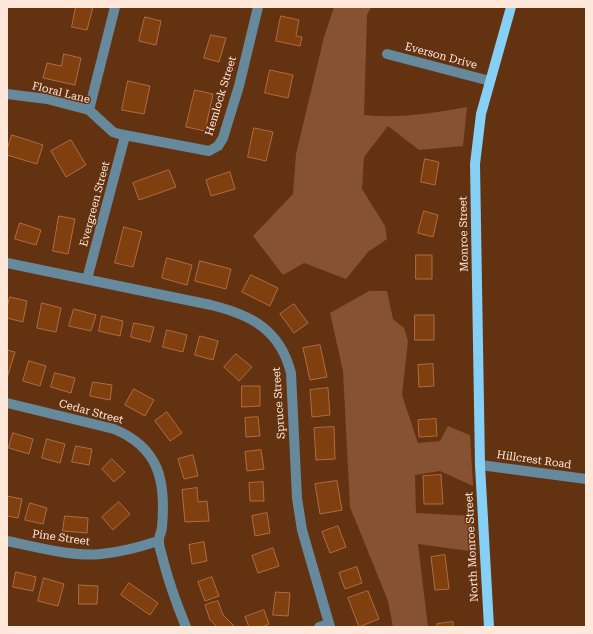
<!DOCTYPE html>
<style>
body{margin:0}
#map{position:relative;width:593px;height:634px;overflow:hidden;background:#633211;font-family:"Roboto Serif",serif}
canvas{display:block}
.frame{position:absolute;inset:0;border:8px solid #ffe7da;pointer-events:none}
</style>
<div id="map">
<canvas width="593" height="634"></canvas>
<div class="frame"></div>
</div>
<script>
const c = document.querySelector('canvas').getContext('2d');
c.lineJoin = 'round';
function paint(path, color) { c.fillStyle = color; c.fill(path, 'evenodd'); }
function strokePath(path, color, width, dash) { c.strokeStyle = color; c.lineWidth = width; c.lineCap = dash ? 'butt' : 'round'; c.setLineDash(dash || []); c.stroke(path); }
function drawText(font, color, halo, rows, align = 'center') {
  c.font = font + ' "Roboto Serif",serif'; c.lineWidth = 3; c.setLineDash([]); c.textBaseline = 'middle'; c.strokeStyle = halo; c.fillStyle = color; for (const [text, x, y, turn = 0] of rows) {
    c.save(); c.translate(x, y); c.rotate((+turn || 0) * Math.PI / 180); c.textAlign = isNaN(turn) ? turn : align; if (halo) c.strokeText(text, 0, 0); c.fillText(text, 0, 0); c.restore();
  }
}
paint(new Path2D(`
 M334,7H371L367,15L364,115C399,119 432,113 467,107L463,146L419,150L388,126L364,157L362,189L385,226L387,239L368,252L346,279L304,263L283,275L253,236L293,194L296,154L324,37Z
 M369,291H387L393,319L404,328L408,341L402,395L418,443L440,441L448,426L470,435L473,486L440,471L415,475L416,513L472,516L476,552L418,544L428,627H393L388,601L350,507L343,371L330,313Z`), '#875231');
const building = new Path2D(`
 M76,7H93L87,30L72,27Z
 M281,16L299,20L296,36L302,37L300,46L276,41Z
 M145,17L161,21L156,45L139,41Z
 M211,35L226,38L219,62L204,58Z
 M64,54L81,58L75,85L43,78L47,63L61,66Z
 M270,70L293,75L288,98L265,93Z
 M128,81L150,86L144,114L122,110Z
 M195,90L213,94L205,131L186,127Z
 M254,128L273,132L266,161L248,157Z
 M12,135L43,145L37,164L7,155V150Z
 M71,140L86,165L66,177L51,151Z
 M425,159L439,162L435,185L421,182Z
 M169,170L176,187L139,200L133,183Z
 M230,172L235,189L211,196L206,180Z
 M424,211L438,215L433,237L418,233Z
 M59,216L75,219L68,254L53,251Z
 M20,223L41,230L36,245L15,239Z
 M124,227L142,232L133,267L115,263Z
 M416,255H432V279H416Z
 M167,258L192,265L187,285L162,278Z
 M200,261L231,269L226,289L195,281Z
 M251,275L278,288L270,306L242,292Z
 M10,297L27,301L23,322L7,318V308Z
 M42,303L61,308L56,332L37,328Z
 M294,304L308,323L294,333L280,314Z
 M74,309L96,315L91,331L69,326Z
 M415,315H434V340H415Z
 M102,316L123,321L120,336L99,331Z
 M134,323L154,327L150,342L131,337Z
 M167,330L187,335L183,352L163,347Z
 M200,336L218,341L213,360L195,355Z
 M320,345L327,377L310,380L303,348Z
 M7,350L15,352L7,378Z
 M236,354L252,367L239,381L224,367Z
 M29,361L46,366L40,386L23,381Z
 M433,364L434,386L419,387L418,365Z
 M55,373L75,378L71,393L51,387Z
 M93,382L112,385L110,400L90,396Z
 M242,386H260V406L242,407Z
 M328,388L330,415L312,417L310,390Z
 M134,389L154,400L145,416L125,405Z
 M167,412L182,433L170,441L155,421Z
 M258,417L260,436L246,437L245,418Z
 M436,419L437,436L419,437L418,420Z
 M334,427L335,459L316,460L314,428Z
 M13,433L33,439L29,454L9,448Z
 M47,439L65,444L60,463L42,458Z
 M76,446L92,449L89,465L72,462Z
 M261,450L264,469L247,471L245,452Z
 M193,455L198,476L184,479L178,459Z
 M112,459L125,472L114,482L102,469Z
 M441,475L443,504H424L423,476Z
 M337,481L342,510L320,514L315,484Z
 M263,482L264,501H250L249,483Z
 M197,488L198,502L207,501L209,521L185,522L182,490Z
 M7,496L22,499L18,518L7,516Z
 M119,502L130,514L113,530L102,517Z
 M30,503L47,508L43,524L25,520Z
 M267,513L270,533L255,536L252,516Z
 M65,516L88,518L87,533L63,531Z
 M338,526L346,547L330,553L322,532Z
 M204,542L207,561L192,564L189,545Z
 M273,548L279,566L258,573L252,556Z
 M445,555L449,589L435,590L431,557Z
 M357,567L362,583L345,589L339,573Z
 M16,572L36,577L33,591L13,587Z
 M212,577L219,596L205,601L198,582Z
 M44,578L64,584L58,606L38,601Z
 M129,583L158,603L150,615L121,595Z
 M79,585L98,586L97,604H79Z
 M368,591L379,619L359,627L348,598Z
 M276,592L290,593L288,616L273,615Z
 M218,601L223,615L235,627H217L210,620L205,605Z
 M264,610L269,624L262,627H249L245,617Z
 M453,622V627H437V624Z`);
paint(building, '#803f0f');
strokePath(building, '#b06c42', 1);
strokePath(new Path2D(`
 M387,54L490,81
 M7,94L47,99L89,110L113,132L119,134L209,151L218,146L223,138L239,86L258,7
 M89,110L115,7
 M7,263L211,305C252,315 280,330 291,373L297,498L302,530L330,627
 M87,279L125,136
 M7,403L114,429C160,448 166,482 162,527C162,532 158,537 159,542C159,548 162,554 163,560C169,583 177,605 186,627
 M480,465L586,479
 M7,541C35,547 73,557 101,554C121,552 140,547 158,541
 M319,627L329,624`), '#66899b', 10);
strokePath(new Path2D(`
 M489,627L480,465L475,164L481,114L511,7`), '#86d0f5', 10);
drawText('11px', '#ffe7da', '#633211', [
 ["Everson Drive",441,56,15],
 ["Floral Lane",61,93,14],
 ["Hemlock Street",221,96,-73],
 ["Evergreen Street",95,204,-75],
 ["Monroe Street",464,234,-91],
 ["Spruce Street",279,403,-94],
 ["Cedar Street",91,412,15],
 ["Hillcrest Road",534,460,8],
 ["Pine Street",61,538,8],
 ["North Monroe Street",472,547,-93]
]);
</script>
